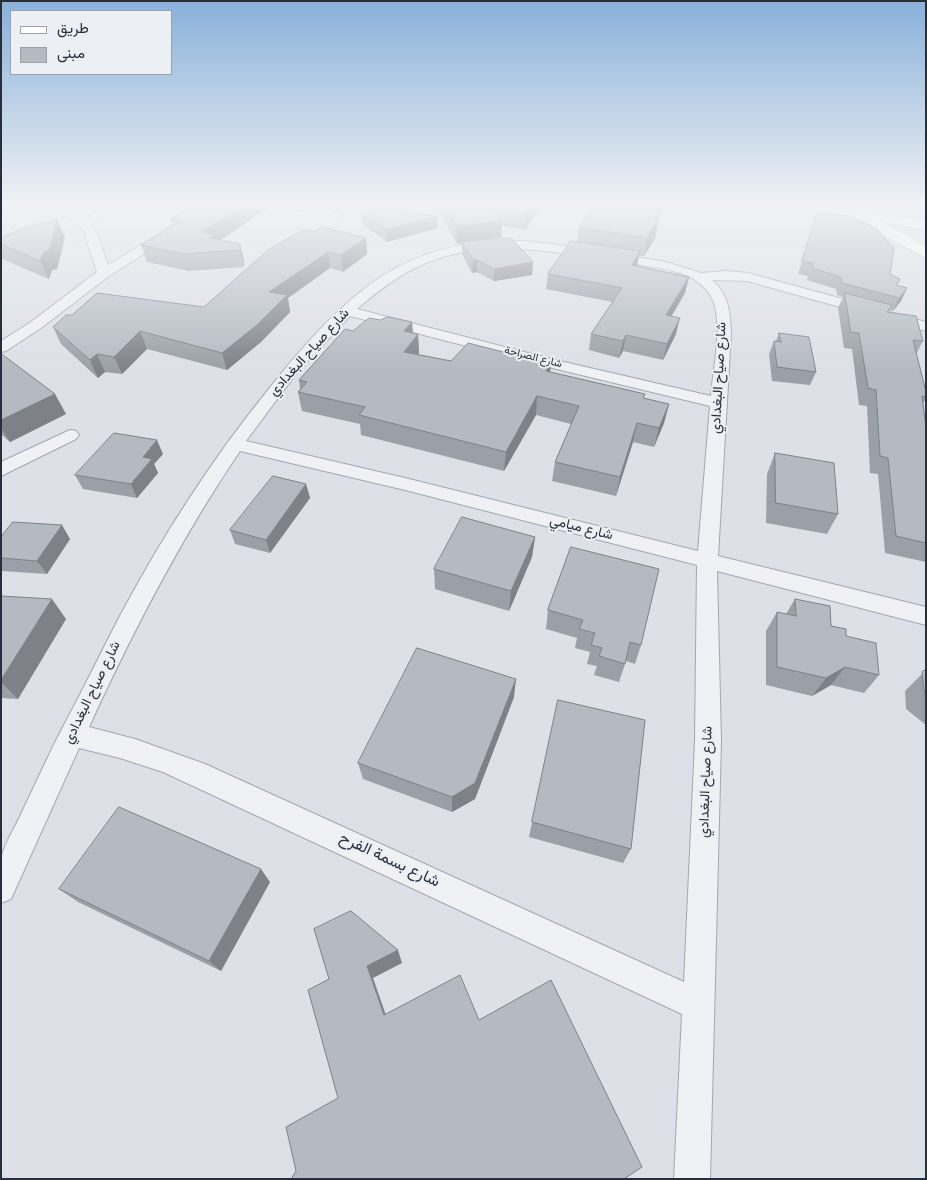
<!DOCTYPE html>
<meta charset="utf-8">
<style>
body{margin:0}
#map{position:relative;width:927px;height:1180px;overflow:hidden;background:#dde0e6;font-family:Overpass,Vazirmatn,sans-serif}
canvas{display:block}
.frame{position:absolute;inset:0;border:2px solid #272e3c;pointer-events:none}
.legend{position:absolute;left:10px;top:10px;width:162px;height:65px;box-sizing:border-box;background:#eceff4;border:1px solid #9da2aa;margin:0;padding:6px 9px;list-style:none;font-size:15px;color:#272e3c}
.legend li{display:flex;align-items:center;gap:10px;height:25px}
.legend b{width:25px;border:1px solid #9da2aa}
</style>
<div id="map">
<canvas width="927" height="1180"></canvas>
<div class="frame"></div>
<ul class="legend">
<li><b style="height:6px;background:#fff"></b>طريق</li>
<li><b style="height:14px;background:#b4b9c2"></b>مبنى</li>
</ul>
</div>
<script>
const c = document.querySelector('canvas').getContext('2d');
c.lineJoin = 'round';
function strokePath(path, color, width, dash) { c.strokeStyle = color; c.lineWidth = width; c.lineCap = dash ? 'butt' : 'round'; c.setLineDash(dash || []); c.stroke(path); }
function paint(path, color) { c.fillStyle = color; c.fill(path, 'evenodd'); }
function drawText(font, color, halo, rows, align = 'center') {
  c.font = font + ' Overpass,Vazirmatn,sans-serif'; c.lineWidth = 4; c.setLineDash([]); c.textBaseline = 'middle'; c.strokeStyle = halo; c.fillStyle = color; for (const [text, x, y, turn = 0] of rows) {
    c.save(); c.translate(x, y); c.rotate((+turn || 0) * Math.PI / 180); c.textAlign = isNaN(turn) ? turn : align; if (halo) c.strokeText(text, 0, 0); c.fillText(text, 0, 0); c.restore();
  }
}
const minor = new Path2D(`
 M41,205H58L85,218L107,205H121L91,224L98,236L108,265L207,205H221L109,276L41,328L6,351L1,352V341L31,322L97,272L83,230L70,219Z
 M285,205H309L341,212L343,214L337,217L290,208Z
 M498,241H524L576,247L666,262L701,273L726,271L748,273L926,322V331L747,281L712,280C729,295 730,312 731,333L718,556L926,607V625L717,571L721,741L710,1179H674L682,1014L163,772L120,758L79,748L11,899L1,903C1,890 0,867 2,855C6,841 16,826 22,812C36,783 49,753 64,725C84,688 102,650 122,612C164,534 212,459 268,390C297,353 328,317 364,289C405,257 447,244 498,241ZM498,248C544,249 589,256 634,264C653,267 673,269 690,277C700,283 709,290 713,301C723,325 713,370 711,396L551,359L357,309C403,269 436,252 498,248ZM350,316L544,366L710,406L698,551L405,478L246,441L299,370ZM240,451L405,490L697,565L695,741L684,982L205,764L135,739L89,727C133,631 181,538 240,451Z
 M70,430L76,431L79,435L76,439L1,476V462Z`);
const primary = new Path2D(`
 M789,205H827L926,220V230L884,223L926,246V258L869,227L866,224L869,221L796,209Z`);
strokePath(minor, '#a3a7b0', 2);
strokePath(primary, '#9ca4b1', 1);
paint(minor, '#eff1f4');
paint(primary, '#fff');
paint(new Path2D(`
 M193,205H272L221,240L240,244L244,261V267L189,271L147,262L141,245L173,225L171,219Z
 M438,205H488L492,210L495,205H542L525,230L502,226L501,238L533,262L532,275L494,281L477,272L472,273L462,254V244H457L438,210Z
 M636,207L661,208L655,238L644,256H639L637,266L689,277L685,293L671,316L676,334L663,360L623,351L619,358L589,350L591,334L612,302L546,289L548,274L577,242L579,227L607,208Z
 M393,208L437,216L438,228L387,242L363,225L362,213Z
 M818,211L890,274L900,279L897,285L907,288L901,301L893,311L890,310L889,312L923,341L916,354L926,392V399L923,404L926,428V562L885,553L878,474L870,473L867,406L859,405L852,349L844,348L838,308L843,297L837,295L836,289L807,280L808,276L798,274Z
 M314,232L366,238L367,254L343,272L330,268L288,298L290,312L261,342L227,370L147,349L122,374L105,372L98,378L61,344L53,327L204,307Z
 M1,237H65L57,269L52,270L49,279L2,259L1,256Z
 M380,320L412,322L413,333L418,334L419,353L418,354L451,361L550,372L644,398L669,404L664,423L654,447L633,442L616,496L552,481L555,462L571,424L536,415L504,471L361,435L360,424L302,411L298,392L300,389L299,380L353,331Z
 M779,333L816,372L810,385L772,381L769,354L774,341H776Z
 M1,356L66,414L10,442L1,434Z
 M775,453L838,514L827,534L766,523L767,474Z
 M163,454L154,464L158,473L137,498L83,489L75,475Z
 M306,484L310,498L270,553L235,544L230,530Z
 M1,537L70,539L47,574L1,571Z
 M535,537L532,557L509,611L435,589L434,569Z
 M571,547L641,645L635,664L626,661L619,682L594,675L597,666L587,664L590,652L575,648L577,638L546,629L548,610Z
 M1,596L66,619L18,699L1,698Z
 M795,599L846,636L879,675L864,693L831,685L812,696L766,685V631L777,612L786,614Z
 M926,670V725L906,709L905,691Z
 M514,697L475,799L452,812L363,779L358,763Z
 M558,700L631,849L623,863L529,837Z
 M270,882L221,971L78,902L59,889Z`), '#9b9fa7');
paint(new Path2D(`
 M244,205H272L216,243L202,232Z
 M532,205H542L525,230L526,214Z
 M661,208L655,238L644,256L647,238L654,219Z
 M437,216L438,228L387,242L386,230Z
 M57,220L65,237L57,269L52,270L49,279L40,261Z
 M502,221L501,239L462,242V244H457V226Z
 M366,238L367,254L343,272L341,255Z
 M240,244L244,261V267L240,250Z
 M640,251L637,266L632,265Z
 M328,252L330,268L288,298L290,312L261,342L227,370L222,353L269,292Z
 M473,260H477V272L472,273Z
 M533,262L532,275L494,281V269Z
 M689,277L685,293L663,331L666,315Z
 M907,288L901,301L893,311L899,298Z
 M680,318L676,334L663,360L667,344Z
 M412,322L413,340L418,334L419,353L405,371L404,352V331Z
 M140,331L147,349L122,374L114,357Z
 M626,335L623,351L619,358L623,341Z
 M97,354L105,372L98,378L90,360Z
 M551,364L549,383L546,371Z
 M55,394L66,414L10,442L1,428V420Z
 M537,396L536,415L504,471L506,452Z
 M669,404L664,423L654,447L659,428Z
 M637,423L633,442L616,496L620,477Z
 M157,440L163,454L154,464L158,473L137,498L131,484L143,457Z
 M306,484L310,498L270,553L266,540Z
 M62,525L70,539L47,574L37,561Z
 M535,537L532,557L509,611L511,591Z
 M52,599L66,619L18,699L1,682V680Z
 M845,667L831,685L812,696L826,678Z
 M516,679L514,697L475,799L452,812V797Z
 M261,869L270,882L221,971L209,961Z
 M398,950L402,963L373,978L389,1024L384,1015L367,966Z`), '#7e8288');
const building = new Path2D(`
 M193,205H244L202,232L214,235L210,238L240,244V250L184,254L141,245L181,221L171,219Z
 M444,205H488L502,221L457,226Z
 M495,205H532L526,214L492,209Z
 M609,205H626L636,207L638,205H643L661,208L654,219L658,220L647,238L579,227L594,206L607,208Z
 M389,206L393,208L437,216L386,230L362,213Z
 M818,211L849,216L877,229L894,248L890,274L900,279L896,285L907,288L899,298L842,283L841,277L812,268L813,263L802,261Z
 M57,220L49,250L44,252L40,261L1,244V237L36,224Z
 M322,227L366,238L341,255L328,252L269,292L287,295L257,325L222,353L140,331L114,357L97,354L90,360L53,327L66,315H72L97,293L204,307L268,250L304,229L314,232Z
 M499,238H511L533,262L494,269L477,260H473L462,242Z
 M571,241L640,251L632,265L689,277L666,315L680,318L667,344L626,335L623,341L591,334L622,288L548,274Z
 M845,293L892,305L887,312L916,316L923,341L913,340L926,392V397L922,396L926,428V543L896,536L888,458L880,456L876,390L868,388L859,333L851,332Z
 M388,317L412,322L404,331L418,334L404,352L451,361L468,343L551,364L546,371L645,394L643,398L669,404L659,428L637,423L620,477L555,462L579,406L537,396L506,452L359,415L365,407L298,392L307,382L299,380L345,329L353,331L369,318L380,320Z
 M779,333L809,337L816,372L777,367L774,341L781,342Z
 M3,355L55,394L1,420V356Z
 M114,433L157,440L143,457L152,459L131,484L75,475Z
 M775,453L834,463L838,514L776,503Z
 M273,476L306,484L266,540L230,530Z
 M462,517L535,537L511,591L434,569Z
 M13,522L62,525L37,561L1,558V537Z
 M571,547L659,569L641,645L630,642L625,664L599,656L602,648L591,645L595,633L579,629L583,620L548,610Z
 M1,596L52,599L1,680Z
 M795,599L830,606L831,626L846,629V636L876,643L879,675L845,667L826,678L777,667V612L796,616Z
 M417,648L516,679L475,783L452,797L358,763Z
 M926,670V693L924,691L922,672Z
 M558,700L645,720L631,849L532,822Z
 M119,807L261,869L209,961L59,889Z
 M351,911L398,950L367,966L384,1015L460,975L479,1020L551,980L642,1167L624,1179H291L296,1171L286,1127L338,1098L308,990L329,979L314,929Z`);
paint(building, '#b4b9c2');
strokePath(building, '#7e8288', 1);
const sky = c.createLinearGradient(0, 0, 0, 371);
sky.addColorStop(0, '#88b1da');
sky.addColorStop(0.55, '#f0f1f4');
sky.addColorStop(1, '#f0f1f400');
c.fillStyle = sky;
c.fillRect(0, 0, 927, 371);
drawText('11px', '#272e3c', '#eceff4', [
 ["شارع الصراحة",533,358,14]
]);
drawText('14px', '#272e3c', '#eceff4', [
 ["شارع صياح البغدادي",310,353,-48],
 ["شارع صياح البغدادي",720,378,-87],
 ["شارع ميامي",581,529,14],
 ["شارع صياح البغدادي",93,693,-64],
 ["شارع صياح البغدادي",707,782,-88]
]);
drawText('16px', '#272e3c', '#eceff4', [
 ["شارع بسمة الفرح",389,861,25]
]);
</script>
